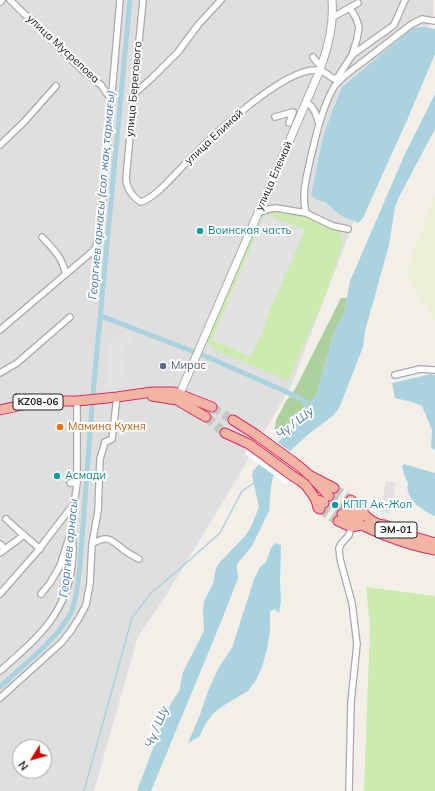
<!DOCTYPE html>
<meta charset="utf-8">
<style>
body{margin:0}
#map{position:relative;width:435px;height:791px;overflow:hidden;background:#f2efe9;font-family:Mulish,sans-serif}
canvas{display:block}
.north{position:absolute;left:12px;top:739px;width:40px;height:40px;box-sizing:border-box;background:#fff;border:1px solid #a7a7a7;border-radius:50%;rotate:233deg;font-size:11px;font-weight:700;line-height:16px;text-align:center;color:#222}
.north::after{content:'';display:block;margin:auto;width:14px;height:18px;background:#d40000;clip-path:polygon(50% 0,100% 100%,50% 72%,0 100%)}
</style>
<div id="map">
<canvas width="435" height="791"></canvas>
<div class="north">N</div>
</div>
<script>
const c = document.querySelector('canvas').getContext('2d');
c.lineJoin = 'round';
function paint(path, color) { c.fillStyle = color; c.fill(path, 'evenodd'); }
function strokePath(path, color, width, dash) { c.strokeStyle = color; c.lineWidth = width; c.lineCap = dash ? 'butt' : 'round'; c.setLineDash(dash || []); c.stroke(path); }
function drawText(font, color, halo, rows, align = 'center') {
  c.font = font + ' Mulish,sans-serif'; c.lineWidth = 4; c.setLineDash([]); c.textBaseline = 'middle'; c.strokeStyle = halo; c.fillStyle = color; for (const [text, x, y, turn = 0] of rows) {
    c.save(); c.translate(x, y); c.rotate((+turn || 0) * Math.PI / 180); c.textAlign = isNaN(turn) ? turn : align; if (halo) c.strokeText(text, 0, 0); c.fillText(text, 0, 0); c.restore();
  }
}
paint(new Path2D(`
 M0,0H433V14L291,386L232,487L162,602L138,636L94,791H0ZM20,747H44V771H20Z`), '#e0dfdf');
paint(new Path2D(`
 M435,195V322L405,275Z`), '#eef0d5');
paint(new Path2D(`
 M269,210L291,211L305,214L317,222L329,228L341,231L343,241L327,291L288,381L218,351L209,344L206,340L240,264L263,214Z
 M366,587L435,596V791H364L370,626Z`), '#cdebb0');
paint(new Path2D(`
 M341,298H347L344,313L334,333L316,396L307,406L278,436L274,434L276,420L286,401L295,389Z`), '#add19e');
paint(new Path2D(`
 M266,215L305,230L265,321L266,322L265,325L251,357L212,340L264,216Z
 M128,331L134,342L126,345L121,351L130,386L106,389V369L107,342Z
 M386,481L396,483L390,514L380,512Z`), '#e2e2e2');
paint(new Path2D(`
 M425,27L435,29V54L408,118L366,211L363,218L358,223L340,215L325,202L317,200L311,195L323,137L332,112L342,87L413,28Z
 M435,94V129L400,195L395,207L389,245L365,331L363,347L340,406L334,415L310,433L292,449L273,477L271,486L269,511L252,546L237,564C236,568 238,573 238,578L223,617L151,791H137L167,711L173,700L180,690V686L183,672L204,631L203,610L204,601L213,584L216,568L220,562L246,535L252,525L259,507L252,475L253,471L279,441L293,428L312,399L316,396L334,333L344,313L350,281L357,265L404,156Z
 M431,374L435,375V450L431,448L432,430L422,406L412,402L395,398L392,383Z
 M404,464L435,473V516C423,511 404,499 408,483L405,477L402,466Z
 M275,543L281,545L280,582L281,601L279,613L274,609L270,612V631L267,649L262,667L256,680L248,691L221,707L212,715L206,723L199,737L188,743L200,715L208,691L219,667L232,648L254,579L260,567L266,562L271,548Z`), '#aad3df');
paint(new Path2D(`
 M262,431L303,461L286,484L245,454Z`), '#fff');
strokePath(new Path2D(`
 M84,791L132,618L150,594L176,572L220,533L242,491L254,483`), '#aad3df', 1.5);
strokePath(new Path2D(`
 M101,316L205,356L280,389L303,400L307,406L308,411
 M93,393L130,0
 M0,687L43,648L59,631L71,613L76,596L80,566L92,406`), '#aad3df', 5);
strokePath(new Path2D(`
 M212,407L233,420
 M206,417L225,433
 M334,488L351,500
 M329,496L347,507
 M324,503L342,514
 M320,509L338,521`), '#c8c6c1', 9, [9, 4.5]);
const minor = new Path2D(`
 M10,0L82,70L101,85L112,101
 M143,0L126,178C126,187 132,197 141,202C155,198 174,175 185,164C209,139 283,67 318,70C323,70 329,76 334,79L338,77L352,55L357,39L359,27L356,18L350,8
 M0,2L2,0
 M333,17L358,3
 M352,55L394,25L405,0
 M313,57L315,60L321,66
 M134,94L153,77L178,52L198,25L221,0
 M307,102C315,109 316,114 319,124
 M275,117L293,112
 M289,123L293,112
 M0,145L24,122L56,86
 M258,213L269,209L276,208L306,213L333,226L348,229
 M306,213C301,194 307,175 311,156C317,132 322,108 334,87C340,78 355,68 364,61C380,49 396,36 412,24L422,19L435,21
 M42,237C55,251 61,256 66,274
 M0,330L93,251L96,247L101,220L120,0
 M0,373L17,363L70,317
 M395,375L420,369L435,370
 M70,483H77
 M6,519L19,531L24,535L40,549
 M0,544L5,549
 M92,544C110,532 114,544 127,552C131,555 135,557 139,559
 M0,553L24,535
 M0,594L36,553L73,505
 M41,594L50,583L60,566L72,528L74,505L77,483V401
 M0,671C35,640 66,616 72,565C73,553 74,544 71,532
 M0,698L61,643L70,632L79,618L86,605L90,583L92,544L98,511L100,459L105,442L112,439L117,397
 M349,791L351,702L357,644L352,603L340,559L339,548L341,544L349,535L351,527`);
const tertiary = new Path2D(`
 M178,398L320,70C328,46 334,26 332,0`);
const trunk = new Path2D(`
 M152,396L177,400L206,417
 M0,410L40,401H77L117,397L152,392H174L212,407
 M233,420L255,434L299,466L309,475L334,488
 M225,433L249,444L294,477C307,484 308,488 316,500L321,501L324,503
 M313,479L329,496
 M316,500L318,508L320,509
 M351,500C354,503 358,506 361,509C363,511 364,513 365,515C369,520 378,525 385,525L408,535L435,543
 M347,507L359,515L366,516
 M342,514C368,530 405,545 435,550
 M338,521L351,527L361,525`);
strokePath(minor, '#a9a9a9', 8);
strokePath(tertiary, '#a9a9a9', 9);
strokePath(trunk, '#dc2a67', 11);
strokePath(minor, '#fff', 5.5);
strokePath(tertiary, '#fff', 7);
strokePath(trunk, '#f2b4a3', 9);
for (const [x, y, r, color] of [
 [200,231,4,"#0f9aa8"],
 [163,366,4,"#5c6f8a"],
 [60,427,4,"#e8710a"],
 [57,476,4,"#0f9aa8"],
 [335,505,4,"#0f9aa8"]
]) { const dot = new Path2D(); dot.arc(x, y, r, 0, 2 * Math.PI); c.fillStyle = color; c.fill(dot); strokePath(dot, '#fff', 1.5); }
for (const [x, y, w] of [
 [38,402,50],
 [396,530,42]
]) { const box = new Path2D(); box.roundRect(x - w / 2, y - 8, w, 16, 3); c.fillStyle = '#fff'; c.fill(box); strokePath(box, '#222', 1); }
drawText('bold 10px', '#222', null, [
 ["KZ08-06",38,402],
 ["ЭМ-01",396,530]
]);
drawText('11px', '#222', '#fff', [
 ["улица Мусрепова",63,49,43],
 ["улица Берегового",134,89,-85],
 ["улица Елимай",214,137,-43],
 ["улица Елемай",274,176,-66]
]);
drawText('11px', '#0d838f', '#fff', [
 ["Воинская часть",208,231],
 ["Асмади",65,476],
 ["КПП Ак-Жол",343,505]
], 'left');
drawText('11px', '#4e5e75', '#fff', [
 ["Мирас",171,366]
], 'left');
drawText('11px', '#c56008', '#fff', [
 ["Мамина Кухня",68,427]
], 'left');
drawText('italic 12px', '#4a7aab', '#fff', [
 ["Георгиев арнасы (сол жақ тармағы)",102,195,-85],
 ["Чү / Шу",295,423,-38],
 ["Георгиев арнасы",69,548,-84],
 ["Чү / Шу",157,727,-68]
]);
</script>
